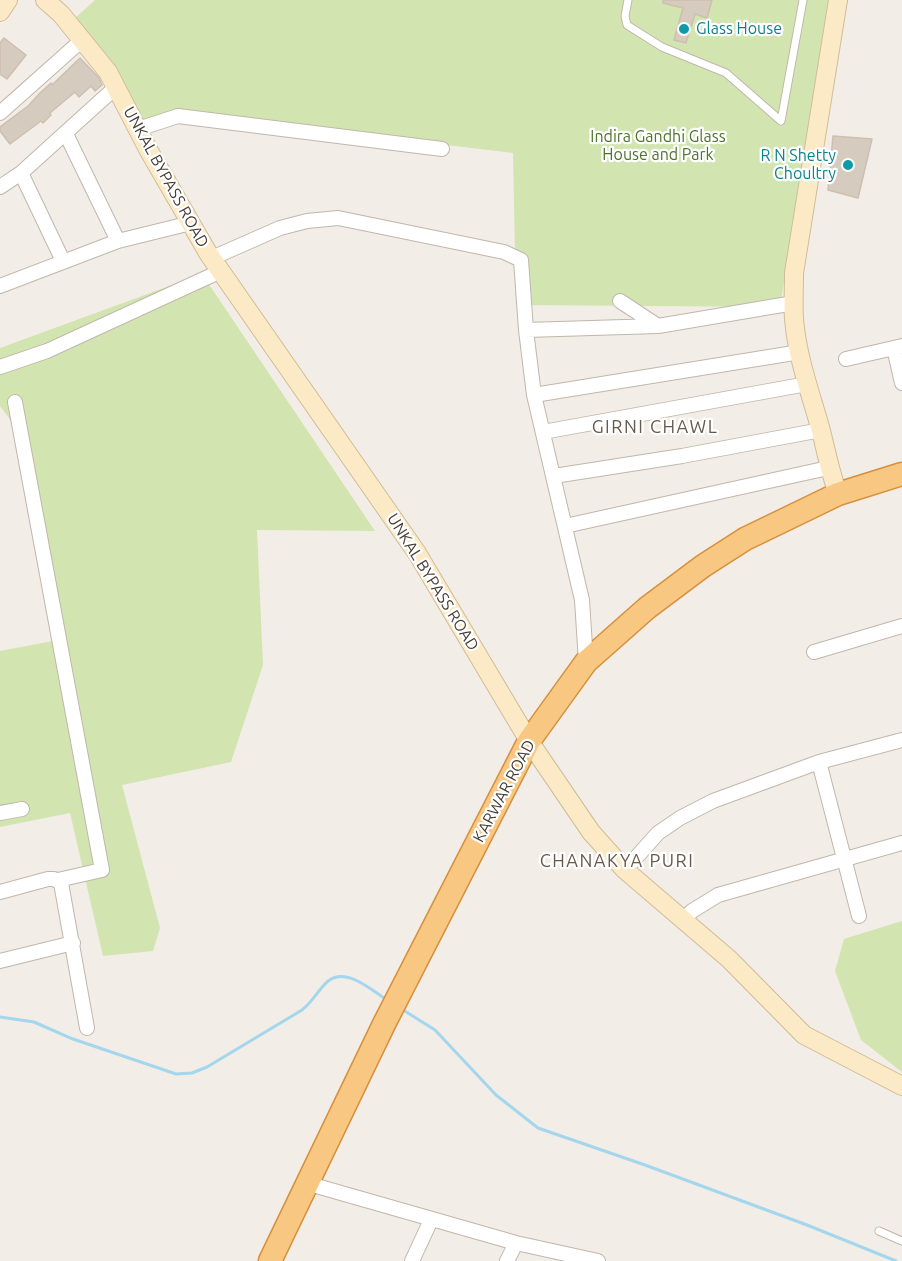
<!DOCTYPE html>
<style>
body{margin:0}
canvas{display:block;background:#f2ede6}
</style>
<canvas width="902" height="1261"></canvas>
<script>
const c = document.querySelector('canvas').getContext('2d');
c.lineJoin = 'round';
function paint(path, color) { c.fillStyle = color; c.fill(path, 'evenodd'); }
function strokePath(path, color, width, dash) { c.strokeStyle = color; c.lineWidth = width; c.lineCap = dash ? 'butt' : 'round'; c.setLineDash(dash || []); c.stroke(path); }
function drawText(font, color, halo, rows, align = 'center') {
  c.font = font + ' Ubuntu,sans-serif'; c.lineWidth = 4.5; c.setLineDash([]); c.textBaseline = 'middle'; c.strokeStyle = halo; c.fillStyle = color; for (const [text, x, y, turn = 0] of rows) {
    c.save(); c.translate(x, y); c.rotate((+turn || 0) * Math.PI / 180); c.textAlign = isNaN(turn) ? turn : align; if (halo) c.strokeText(text, 0, 0); c.fillText(text, 0, 0); c.restore();
  }
}
paint(new Path2D(`
 M95,0H828L780,307L516,305L513,153L173,112L143,125L73,20Z
 M202,274L375,531L257,530L263,665L231,762L122,785L160,928L153,951L103,956L70,813L0,827V651L53,641L23,437L0,406V348Z
 M902,921V1072L861,1040L835,971L844,939Z`), '#d2e5b0');
strokePath(new Path2D(`
 M400,1008L435,1030L496,1095L538,1128L645,1165L807,1225L896,1261
 M0,1017L34,1022L73,1039L176,1074L192,1073L207,1067L302,1010C311,1003 316,994 324,985C342,963 370,989 387,1000`), '#a4d6ed', 3);
const building = new Path2D(`
 M663,0H712L707,18L695,14L686,43L674,40L683,8L663,3Z
 M4,38L26,55L7,79L0,74V43Z
 M80,58L99,78L102,85L95,91L91,86L79,97L75,92L50,113L51,115L43,123L41,121L10,144L0,131V127L28,106L40,93L51,83L52,85Z
 M833,136L872,139L858,198L828,190Z`);
paint(building, '#d6cbbf');
strokePath(building, '#cebfaf', 1.5);
const service = new Path2D(`
 M628,0L625,16L627,25L662,47L726,73L781,121L803,0
 M879,1231L902,1241`);
const minor = new Path2D(`
 M0,113L82,40
 M138,129L178,116L442,149
 M66,134L118,241
 M21,173L63,261
 M0,187L21,173L116,87
 M212,258L280,228L307,221L338,218L504,252L521,260L526,330L534,395L582,600L586,662
 M0,286L118,241L191,223
 M620,301L658,326
 M526,330L658,326L794,303
 M894,348L902,383
 M846,359L902,346
 M0,367L47,351L221,271
 M534,395L800,352
 M15,402L102,870L58,880
 M543,432L807,384
 M554,476L682,456L821,430
 M565,526L828,468
 M814,652L902,626
 M819,762L859,916
 M0,813L22,809
 M625,870L658,833L680,818L713,801L819,762L902,740
 M0,892L48,879H54L61,883L87,1028
 M683,920L692,911L718,895L902,843
 M0,961L73,943
 M306,1183L516,1243L598,1261
 M412,1261L431,1220
 M507,1261L516,1243`);
const secondary = new Path2D(`
 M45,0L61,14L108,72L149,151L208,253L417,553L529,741L591,832L625,870L729,959L804,1035L902,1086
 M0,12L8,0
 M838,494C830,472 826,450 820,427C810,392 797,356 794,319C793,304 794,288 794,273L838,0`);
const trunk = new Path2D(`
 M270,1261L384,1024L529,741L586,662L647,608L703,566L745,539L838,494L902,474`);
strokePath(service, '#c0b7ac', 9);
strokePath(minor, '#c0b7ac', 16);
strokePath(secondary, '#d0bc98', 20);
strokePath(trunk, '#d68f3c', 25);
strokePath(service, '#fff', 7);
strokePath(minor, '#fff', 14);
strokePath(secondary, '#fceac6', 18);
strokePath(trunk, '#f8c882', 22);
for (const [x, y, r, color] of [
 [684,29,6,"#0f9aa8"],
 [848,165,6,"#0f9aa8"]
]) { const dot = new Path2D(); dot.arc(x, y, r, 0, 2 * Math.PI); c.fillStyle = color; c.fill(dot); strokePath(dot, '#fff', 2); }
drawText('16px', '#0d838f', '#fff', [
 ["Glass House",696,29],
 ["R N Shetty",836,156,"right"],
 ["Choultry",836,174,"right"]
], 'left');
drawText('16px', '#4e732c', '#fff', [
 ["Indira Gandhi Glass",658,137],
 ["House and Park",658,155]
]);
drawText('16px', '#453d36', '#fff', [
 ["UNKAL BYPASS ROAD",166,177,61],
 ["UNKAL BYPASS ROAD",433,582,58],
 ["KARWAR ROAD",504,791,-62]
]);
c.letterSpacing = '1.5px';
drawText('18px', '#675a4d', '#fff', [
 ["GIRNI CHAWL",655,427],
 ["CHANAKYA PURI",617,861]
]);
c.letterSpacing = '0px';
</script>
